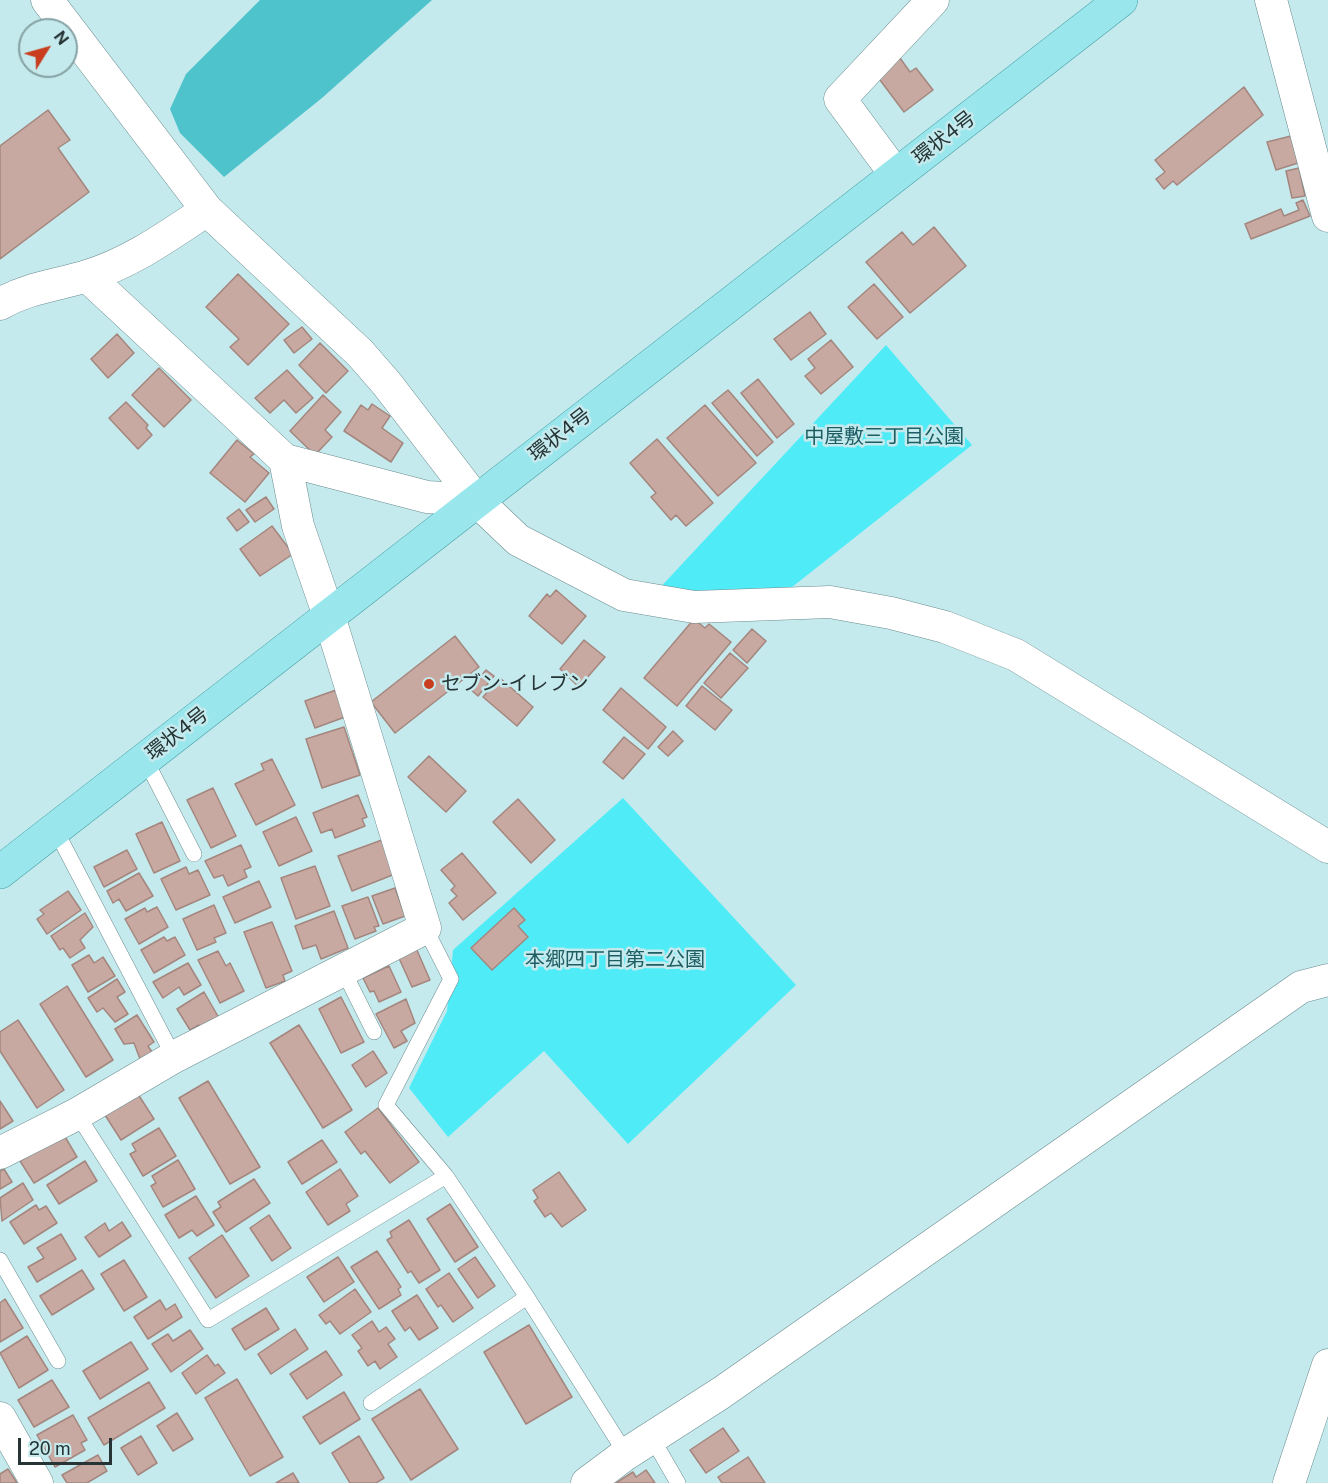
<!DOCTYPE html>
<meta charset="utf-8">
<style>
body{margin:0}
#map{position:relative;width:1328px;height:1483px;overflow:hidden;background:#c5eaed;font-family:"Public Sans",sans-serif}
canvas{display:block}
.north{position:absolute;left:18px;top:18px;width:60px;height:60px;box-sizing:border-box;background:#c5eaed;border:2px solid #85a1a3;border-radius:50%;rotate:53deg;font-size:16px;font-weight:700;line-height:24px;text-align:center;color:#263435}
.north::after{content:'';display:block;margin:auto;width:21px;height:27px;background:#c83e1e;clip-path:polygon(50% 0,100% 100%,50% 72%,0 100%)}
.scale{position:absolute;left:18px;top:1438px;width:94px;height:27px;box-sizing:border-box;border:3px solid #263435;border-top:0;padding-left:8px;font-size:18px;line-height:21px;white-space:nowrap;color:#263435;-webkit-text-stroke:4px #c5eaed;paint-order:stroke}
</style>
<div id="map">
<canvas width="1328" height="1483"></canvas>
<div class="north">N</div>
<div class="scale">20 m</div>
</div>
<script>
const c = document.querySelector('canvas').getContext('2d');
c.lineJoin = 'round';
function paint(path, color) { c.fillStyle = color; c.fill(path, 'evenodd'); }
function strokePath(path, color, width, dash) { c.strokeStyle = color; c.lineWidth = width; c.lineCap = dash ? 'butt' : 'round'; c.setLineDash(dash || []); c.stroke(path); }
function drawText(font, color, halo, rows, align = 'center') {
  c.font = font + ' "Public Sans","Noto Sans JP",sans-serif'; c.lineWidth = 5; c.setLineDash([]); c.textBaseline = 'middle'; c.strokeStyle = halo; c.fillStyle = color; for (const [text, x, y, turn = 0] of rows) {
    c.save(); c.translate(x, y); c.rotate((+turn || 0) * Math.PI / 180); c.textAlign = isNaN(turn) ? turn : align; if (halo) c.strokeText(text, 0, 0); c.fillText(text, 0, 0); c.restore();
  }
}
paint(new Path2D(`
 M886,345L972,445L782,595L656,592Z
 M623,798L796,985L628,1144L544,1051L448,1137L409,1088L447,1011L453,950Z`), '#4febf7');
paint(new Path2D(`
 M260,0H432L322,98L224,177L180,133L170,109L186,74Z`), '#4fc3cc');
const building = new Path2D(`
 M900,58L910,72L916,68L933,90L904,112L877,76Z
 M1244,87L1263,115L1177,185L1173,181L1164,189L1156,179L1165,172L1155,160Z
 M48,110L70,140L58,148L89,192L0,259V146Z
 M1291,136L1298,163L1276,170L1267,142Z
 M1299,168L1305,196L1292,198L1286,171Z
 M1303,200L1310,216L1251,239L1245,224L1281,209L1284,216L1299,210L1296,203Z
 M934,227L966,266L910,313L866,262L902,232L913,245Z
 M238,274L289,324L248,365L230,347L239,339L206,307Z
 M874,284L903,317L877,339L848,307Z
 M810,312L826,334L791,360L774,339Z
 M302,327L312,339L294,353L284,340Z
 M117,334L134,353L108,378L91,359Z
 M831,340L853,367L821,394L805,376L815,368L808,359Z
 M320,343L348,371L326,393L299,365Z
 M159,368L191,400L164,427L132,395Z
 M287,370L313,398L296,413L284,400L270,413L255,398Z
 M758,379L794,424L777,438L741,393Z
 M728,390L773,442L757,456L712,403Z
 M323,395L341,412L325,430L332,437L315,455L290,431Z
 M126,402L148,425L146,428L152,435L138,449L109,418Z
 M372,404L390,416L382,428L403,443L391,462L344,431L361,405L368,410Z
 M705,405L756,463L718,496L667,438Z
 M657,439L713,503L686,526L676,515L671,520L651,497L656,493L630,463Z
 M237,440L254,454L250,457L269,473L245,502L210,473Z
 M266,497L274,509L255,522L246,510Z
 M239,509L249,522L237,531L227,518Z
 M272,526L293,554L260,576L240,549Z
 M556,590L586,616L562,644L529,616L547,594L550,597Z
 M694,619L705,628L709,624L731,642L677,706L644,678Z
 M752,629L766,641L747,663L733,650Z
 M455,636L479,667L395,733L371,702Z
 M584,640L605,657L579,687L560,669Z
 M730,653L748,668L721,698L704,683Z
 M486,670L494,676L478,696L470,689Z
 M500,678L533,707L517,726L483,697Z
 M702,686L732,710L715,730L686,706Z
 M621,688L666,727L648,749L603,710Z
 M336,690L345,717L315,728L305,701Z
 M344,727L360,775L322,788L306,739Z
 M673,731L683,741L668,756L658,747Z
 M624,737L645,754L623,779L603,762Z
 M429,756L466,791L446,812L408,777Z
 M272,759L295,805L256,825L235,784L264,770L261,764Z
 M213,788L236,836L211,848L187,800Z
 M358,795L367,817L362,819L365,826L335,838L332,829L321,833L313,813Z
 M518,799L555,840L531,863L493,822Z
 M296,817L312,851L279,866L263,832Z
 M162,822L180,861L154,873L136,834Z
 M382,840L395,874L352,891L338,856Z
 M241,845L251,867L244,870L247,877L228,886L223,875L214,878L205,861Z
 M127,850L137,869L104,887L94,867Z
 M462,853L496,893L463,920L449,903L457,896L451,890L455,886L441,870Z
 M315,866L330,906L296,919L281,878Z
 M186,867L189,874L198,870L210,895L176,910L161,879Z
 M139,873L153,896L126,911L119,899L113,903L107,891Z
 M259,881L271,907L235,923L223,897Z
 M395,888L405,916L383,924L372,896Z
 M68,891L81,910L47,934L37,919L44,914L40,910Z
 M368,897L379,926L374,927L376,931L355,939L342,906Z
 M214,905L226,933L214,938L216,942L197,950L183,919Z
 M157,907L168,927L139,944L125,919L145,908L147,912Z
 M514,908L525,920L518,926L528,937L492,970L471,948Z
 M334,911L348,948L321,959L316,945L303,949L295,926Z
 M85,913L93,927L80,940L85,948L70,958L63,948L60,950L51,936Z
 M272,922L292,971L283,975L285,981L266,988L244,932Z
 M164,937L167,941L175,937L185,955L154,973L141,950Z
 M416,948L430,980L412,987L398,956Z
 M218,951L226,966L230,963L244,991L220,1003L198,960Z
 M89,955L94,963L103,957L115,976L88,992L72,965Z
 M188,963L201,985L184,995L179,987L163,998L153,982Z
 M389,966L401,992L379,1002L374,991L370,992L363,978Z
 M117,979L125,992L117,997L128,1014L115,1022L103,1008L97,1012L88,998Z
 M67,986L113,1060L86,1077L40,1004Z
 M204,992L219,1018L201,1029L199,1025L190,1030L177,1009Z
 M341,997L364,1042L341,1053L319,1009Z
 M406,999L415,1023L401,1031L407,1041L394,1048L376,1014Z
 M137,1015L154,1042L148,1046L152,1052L140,1059L134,1043L124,1044L115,1029Z
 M18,1020L64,1090L37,1108L0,1051V1032Z
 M299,1025L352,1110L323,1128L270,1043Z
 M373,1051L387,1073L366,1087L352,1065Z
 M208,1081L260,1167L230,1184L179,1098Z
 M136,1091L154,1119L121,1140L103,1112Z
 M0,1101L13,1121L0,1129Z
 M378,1108L419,1162L390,1183L365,1151L361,1154L345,1132Z
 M159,1128L176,1156L143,1176L130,1154L136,1151L132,1144Z
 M64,1135L77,1157L34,1183L20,1161Z
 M322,1140L337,1162L302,1184L288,1162Z
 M178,1160L195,1189L163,1207L151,1186L156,1183L152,1176Z
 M85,1161L97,1181L59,1204L47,1185Z
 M4,1169L12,1182L0,1189V1171Z
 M340,1169L358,1196L346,1204L350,1211L328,1225L306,1192Z
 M559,1172L586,1210L562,1227L551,1213L545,1217L534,1201L538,1198L533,1190Z
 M254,1179L270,1203L226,1232L213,1212L221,1207L218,1202Z
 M23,1183L33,1200L2,1221L0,1198Z
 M196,1196L214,1225L197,1236L192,1230L179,1238L165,1215Z
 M450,1204L478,1247L455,1262L427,1219Z
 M36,1205L39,1210L46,1206L57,1223L24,1244L10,1222Z
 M269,1215L291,1248L272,1261L250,1228Z
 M409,1220L440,1270L419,1283L411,1271L408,1273L387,1240L392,1237L390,1232Z
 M122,1222L131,1236L99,1257L85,1237L105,1223L109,1231Z
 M61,1234L76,1259L37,1282L28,1267L44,1258L37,1248Z
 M222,1235L249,1276L216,1298L189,1258Z
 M377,1251L401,1287L398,1289L401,1295L379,1309L351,1267Z
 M338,1257L354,1282L324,1302L307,1277Z
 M475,1257L495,1286L478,1298L458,1269Z
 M124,1260L147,1297L124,1311L101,1274Z
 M82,1270L94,1289L52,1315L40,1296Z
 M449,1273L473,1308L453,1322L441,1305L438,1307L426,1289Z
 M355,1289L371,1312L340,1334L330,1321L326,1324L319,1315Z
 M417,1295L438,1328L419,1340L410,1327L405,1331L392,1311Z
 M5,1299L23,1328L0,1342V1303Z
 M160,1300L166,1310L175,1304L182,1317L148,1339L134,1317Z
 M266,1308L279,1329L245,1350L232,1329Z
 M372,1321L379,1332L386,1327L395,1339L388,1344L397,1357L380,1369L375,1361L368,1366L358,1351L362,1348L352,1335Z
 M529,1325L572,1397L526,1424L484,1352Z
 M295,1329L308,1349L271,1374L258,1354Z
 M190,1330L203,1349L171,1372L152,1344L168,1334L173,1341Z
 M27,1336L48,1370L19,1388L0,1353Z
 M131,1342L148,1369L100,1399L83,1371Z
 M326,1351L342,1375L307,1399L290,1374Z
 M207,1355L215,1366L218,1364L225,1373L196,1394L182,1373Z
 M237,1379L283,1457L250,1476L205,1398Z
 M52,1380L69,1407L34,1427L18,1400Z
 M149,1382L165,1408L104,1445L88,1418Z
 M420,1389L458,1449L411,1480L372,1419Z
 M344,1392L360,1419L320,1444L303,1417Z
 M177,1413L193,1439L173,1451L157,1426Z
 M73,1415L87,1440L81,1443L85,1450L55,1467L37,1435Z
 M723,1428L739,1451L706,1473L690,1450Z
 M141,1436L157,1463L138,1475L121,1448Z
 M359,1436L384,1478L376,1483H350L332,1453Z
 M98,1455L107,1471L87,1483H67L62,1475Z
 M748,1457L765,1483H722L718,1477Z
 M8,1469L17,1483H0V1474Z
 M646,1470L655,1483H616L633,1472L636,1477Z
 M293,1473L299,1483H276Z`);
paint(building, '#c8a9a1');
strokePath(building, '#a4867e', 1.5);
const service = new Path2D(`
 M145,759L194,854
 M55,829L174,1057
 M425,928L451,979L386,1105L446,1176
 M343,970L374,1032
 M77,1114L208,1320L446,1176L527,1297L371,1403
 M0,1260L58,1361
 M527,1297L626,1454
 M652,1438L678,1483`);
const minor = new Path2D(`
 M47,0L207,210L360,353L387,384L476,500L518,540L624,595L694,607L830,602L891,613L945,627L1016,655L1328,847
 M1271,0L1328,216
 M896,175L840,99L933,0
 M87,276L285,460L427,497L476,500
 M0,304C27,288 58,285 87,276C131,263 169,235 207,210
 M0,1153L77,1114L174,1057L425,928L329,616L298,526L285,460
 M0,1418L37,1483
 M587,1483L626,1454L721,1393L1301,987L1328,980
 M1289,1483L1328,1365`);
const primary = new Path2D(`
 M0,872L1121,0`);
strokePath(service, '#6a8c8f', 16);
strokePath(minor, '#6a8c8f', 33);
strokePath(primary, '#459ea5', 34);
strokePath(service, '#fff', 15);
strokePath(minor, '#fff', 32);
strokePath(primary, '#99e7ed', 33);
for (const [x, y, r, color] of [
 [429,684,6,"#c83e1e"]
]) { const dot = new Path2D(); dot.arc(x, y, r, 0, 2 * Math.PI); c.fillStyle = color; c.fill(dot); strokePath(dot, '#c5eaed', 2); }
drawText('20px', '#263435', '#c5eaed', [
 ["環状4号",944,138,-38],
 ["環状4号",560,435,-38],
 ["環状4号",177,734,-38]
]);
drawText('20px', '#1e5e63', '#c5eaed', [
 ["中屋敷三丁目公園",884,437],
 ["本郷四丁目第二公園",615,960]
]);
drawText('20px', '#263435', '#c5eaed', [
 ["セブン-イレブン",441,684]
], 'left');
</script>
